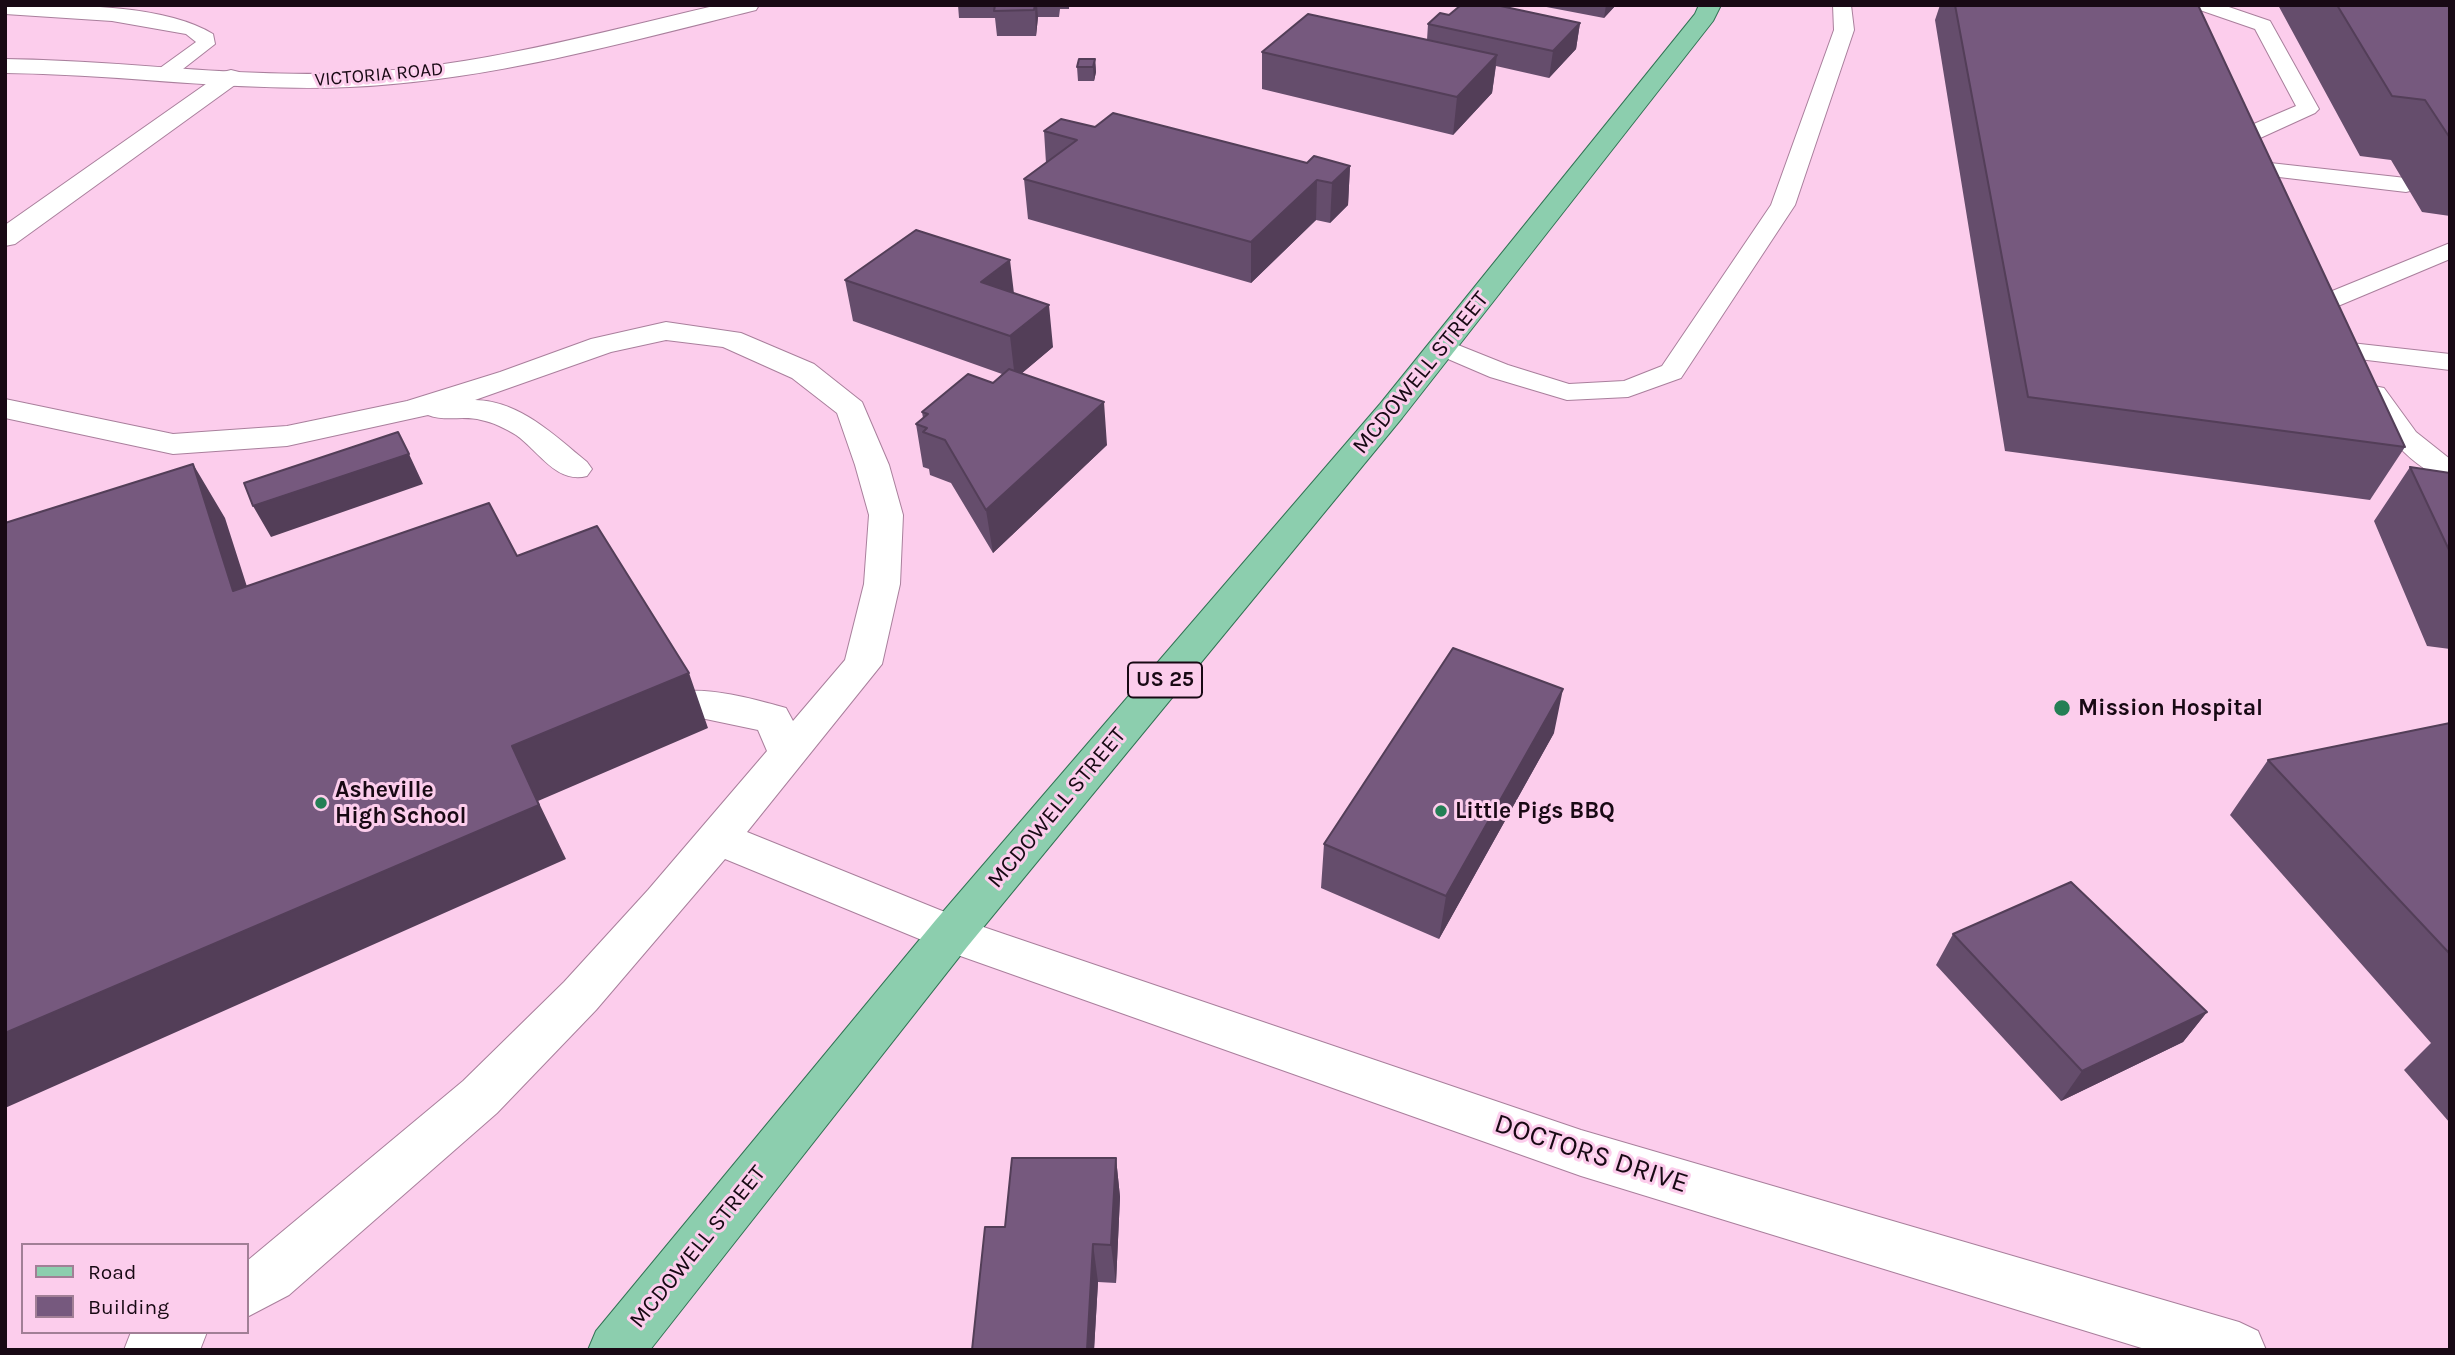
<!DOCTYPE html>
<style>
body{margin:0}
#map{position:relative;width:2455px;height:1355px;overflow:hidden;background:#fccdec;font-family:Karla,sans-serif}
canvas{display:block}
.frame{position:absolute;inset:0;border:7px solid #180914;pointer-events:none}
.legend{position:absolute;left:21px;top:1243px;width:228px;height:91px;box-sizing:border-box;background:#fccdec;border:2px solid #a17f96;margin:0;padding:9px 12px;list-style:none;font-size:21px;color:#180914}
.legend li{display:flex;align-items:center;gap:14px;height:35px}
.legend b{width:35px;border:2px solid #a17f96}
</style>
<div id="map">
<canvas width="2455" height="1355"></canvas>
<div class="frame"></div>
<ul class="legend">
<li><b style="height:9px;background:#8cceae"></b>Road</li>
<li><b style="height:19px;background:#76597e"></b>Building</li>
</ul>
</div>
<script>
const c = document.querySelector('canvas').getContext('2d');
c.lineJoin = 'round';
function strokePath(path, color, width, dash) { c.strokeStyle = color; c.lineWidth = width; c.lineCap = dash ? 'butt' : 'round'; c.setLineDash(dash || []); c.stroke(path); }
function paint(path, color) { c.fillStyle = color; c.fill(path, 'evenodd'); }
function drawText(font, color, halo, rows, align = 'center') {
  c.font = font + ' Karla,sans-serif'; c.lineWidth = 6; c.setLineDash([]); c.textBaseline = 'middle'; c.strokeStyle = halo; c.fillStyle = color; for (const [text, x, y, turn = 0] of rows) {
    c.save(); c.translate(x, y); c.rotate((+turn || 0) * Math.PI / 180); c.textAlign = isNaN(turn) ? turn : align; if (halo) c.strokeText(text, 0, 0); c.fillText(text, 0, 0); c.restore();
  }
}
const service = new Path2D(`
 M5,5C64,5 163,3 213,34L215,44L174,76H160L157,72L160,68L196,42L186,34L112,21L5,14Z
 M1833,5H1851L1854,30L1795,205L1681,378L1628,397L1567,400L1490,377L1434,353L1430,347L1434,341L1443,339L1508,365L1569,384L1624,381L1662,366L1771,205L1834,30Z
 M2195,5H2223L2270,21L2319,109L2315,113L2258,139H2242L2239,134L2242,129L2296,106L2255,29L2197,9Z
 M2270,163L2406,178L2414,180L2417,185L2414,190L2406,192L2262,175L2259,170L2262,165Z
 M2450,243V259L2338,306L2329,309L2320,306L2316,301L2320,296Z
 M2351,343L2450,354V370L2342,357L2338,351L2342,345Z
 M2374,386L2384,388L2416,432L2450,459V480C2409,469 2382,428 2360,394L2364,388Z`);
const minor = new Path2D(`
 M231,70L239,72L243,77L239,82L15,244L5,246V225L223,72Z
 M666,322L741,333L814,364L862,402L889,465L903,515L900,584L882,664L747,832L967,921L973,934L967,947L951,952L725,859L596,1010L497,1113L289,1295L247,1317V1261L463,1081L564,982L648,890L767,751L758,730L677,713L671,703L677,693C704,685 758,700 786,708L793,721L845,660L864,584L869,515L855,465L837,413L792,378L723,347L666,340L611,352L475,400C520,401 554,435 587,462L592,469L587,476C556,484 539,451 516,435C507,429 492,422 481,420C464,415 445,422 428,415L287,446L173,454L5,418V399L173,434L287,426L407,401L500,372L591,339Z
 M131,1332H207L200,1350H124Z`);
const tertiary = new Path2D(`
 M718,5H759L756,10C623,43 487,81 350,87C235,92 120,74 5,73V59C120,60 234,78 349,73C474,68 597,33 718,5Z
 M951,916L1581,1130L2239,1322L2258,1331L2266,1350H2148L1581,1176L935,947L929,934L935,921Z`);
const primary = new Path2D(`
 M1699,5H1721L1713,21L1402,418L967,947L650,1350H588L596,1331L935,921L1380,404L1695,14Z`);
strokePath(service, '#a97f9c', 2);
strokePath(minor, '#a97f9c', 2);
strokePath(tertiary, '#a97f9c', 2);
strokePath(primary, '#327455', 2);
paint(service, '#fff');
paint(minor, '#fff');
paint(tertiary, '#fff');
paint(primary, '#8cceae');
paint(new Path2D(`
 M958,5H1069V9H1060L1059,17H1038L1036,36H997L995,18H959Z
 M1536,5H1616L1604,18Z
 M1940,5H2198L2405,447L2370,500L2005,451L1935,20Z
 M2278,5H2450V216L2422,212L2391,160L2360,156Z
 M1580,23L1576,49L1549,78L1496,66L1492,93L1453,135L1262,89V52L1427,40L1428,24Z
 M1095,59L1096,72L1094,81H1078L1077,67Z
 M1095,127L1307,163L1350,166L1348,205L1330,223L1316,220L1251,283L1028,219L1024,179L1046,163L1044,131Z
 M845,280L1014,293L1053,347L1022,373L1107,445L993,553L951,483L930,475L929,469L923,467L916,424L923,418L922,412L993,383L1002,374L853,321Z
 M2410,467L2450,473V649L2427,646L2374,521Z
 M2450,723V1123L2404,1070L2431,1043L2230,815L2268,760Z
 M1554,733L1439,939L1321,888L1324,844Z
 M1953,934L2207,1012L2183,1042L2061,1101L1936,965Z
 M1116,1158L1120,1197L1116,1283L1098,1282L1094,1350H972L1005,1227Z`), '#654d6c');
paint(new Path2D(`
 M1035,5H1037L1038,17L1036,36Z
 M1606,5H1616L1604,18Z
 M1580,23L1576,49L1549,78L1553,51Z
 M1497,55L1492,93L1453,135L1457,97Z
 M1095,59L1096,72L1094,81L1093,67Z
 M1350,166L1348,205L1330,223L1332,183Z
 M1317,180L1316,220L1251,283V242Z
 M1010,260L1015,302L981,282Z
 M1049,305L1053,347L1015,379L1010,336Z
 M1104,402L1107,445L993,553L986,510Z
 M409,454L423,484L271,537L253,506Z
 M193,464L225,518L266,646L233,591Z
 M689,673L708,728L538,801L566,859L5,1108V1033L512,746Z
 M1563,689L1554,733L1439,939L1446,896Z
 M2207,1012L2183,1042L2061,1101L2082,1071Z
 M1116,1158L1120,1197L1116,1283L1111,1245Z
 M1093,1244L1098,1282L1094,1350H1087Z`), '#533e58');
const building = new Path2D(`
 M995,5H1035L1034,10L994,11Z
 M1461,5H1496L1580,23L1553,51L1428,24L1440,13L1449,15Z
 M1955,5H2198L2405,447L2028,397Z
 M2337,5H2450V138L2425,100L2392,96Z
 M1308,14L1497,55L1457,97L1262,52Z
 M1079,59H1095L1093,67H1077Z
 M1113,113L1307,163L1314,156L1350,166L1332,183L1317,180L1251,242L1024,179L1077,140L1044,131L1061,119L1095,127Z
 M916,230L1010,260L981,282L1049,305L1010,336L845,280Z
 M1009,369L1104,402L986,510L945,440L923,432L927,428L916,424L928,414L922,412L968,374L993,383Z
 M398,432L409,454L253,506L244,483Z
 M193,464L233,591L489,503L517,556L597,526L689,673L512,746L539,805L5,1033V523Z
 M2410,467L2450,473V552Z
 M1453,648L1563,689L1446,896L1324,844Z
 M2450,723V954L2268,760Z
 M2071,882L2207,1012L2082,1071L1953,934Z
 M1012,1158H1116L1111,1245L1093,1244L1087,1350H972L985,1227H1005Z`);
paint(building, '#76597e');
strokePath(building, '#533e58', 2);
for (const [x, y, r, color] of [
 [2062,708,9,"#247f55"],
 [321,803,7,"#247f55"],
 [1441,811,7,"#247f55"]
]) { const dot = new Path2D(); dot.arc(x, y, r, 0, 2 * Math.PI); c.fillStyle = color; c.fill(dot); strokePath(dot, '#fccdec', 2.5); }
drawText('19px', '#180914', '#fccdec', [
 ["VICTORIA ROAD",379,75,-5]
]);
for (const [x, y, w] of [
 [1165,680,74]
]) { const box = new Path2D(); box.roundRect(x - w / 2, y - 17.5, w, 35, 5); c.fillStyle = '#fccdec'; c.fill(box); strokePath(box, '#180914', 2); }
drawText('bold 21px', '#180914', null, [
 ["US 25",1165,680]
]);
drawText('23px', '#180914', '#fccdec', [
 ["MCDOWELL STREET",1421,373,-51],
 ["MCDOWELL STREET",1057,808,-50],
 ["MCDOWELL STREET",698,1247,-51]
]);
drawText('bold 23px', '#180914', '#fccdec', [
 ["Mission Hospital",2078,708],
 ["Asheville",335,790],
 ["High School",335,816],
 ["Little Pigs BBQ",1455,811]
], 'left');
drawText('28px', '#180914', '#fccdec', [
 ["DOCTORS DRIVE",1591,1154,18]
]);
</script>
